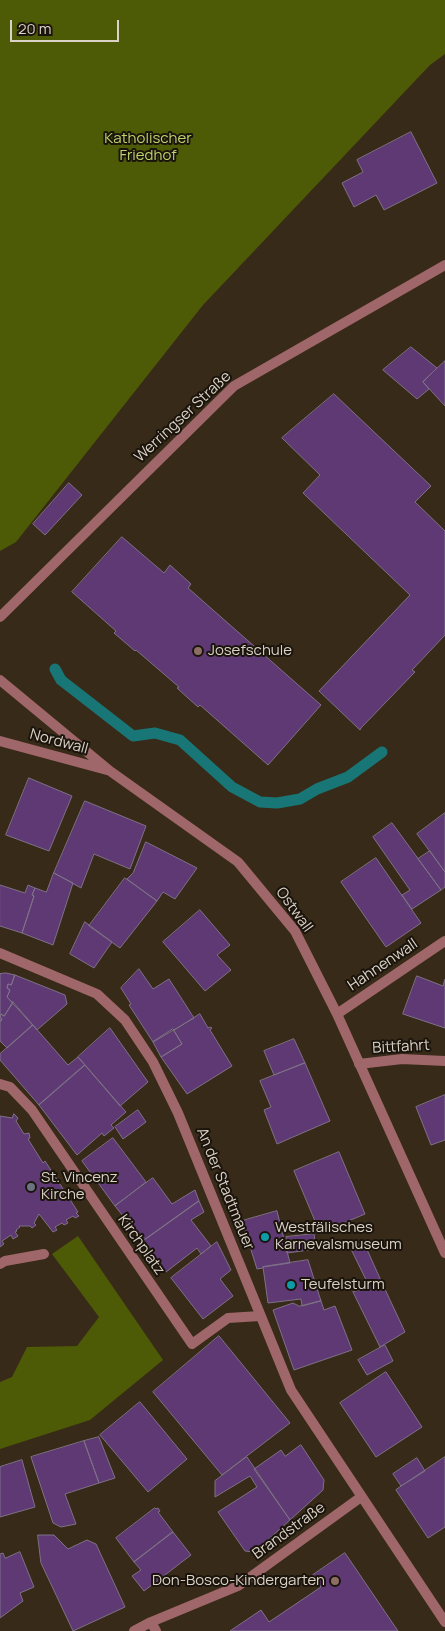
<!DOCTYPE html>
<meta charset="utf-8">
<style>
body{margin:0}
#map{position:relative;width:445px;height:1631px;overflow:hidden;background:#382a18;font-family:Manrope,sans-serif}
canvas{display:block}
.scale{position:absolute;left:10px;top:20px;width:109px;height:22px;box-sizing:border-box;border:2px solid #dbd2c7;border-top:0;padding-left:6px;font-size:15px;line-height:18px;white-space:nowrap;color:#dbd2c7;-webkit-text-stroke:4px #1a140c;paint-order:stroke}
</style>
<div id="map">
<canvas width="445" height="1631"></canvas>
<div class="scale">20 m</div>
</div>
<script>
const c = document.querySelector('canvas').getContext('2d');
c.lineJoin = 'round';
function paint(path, color) { c.fillStyle = color; c.fill(path, 'evenodd'); }
function strokePath(path, color, width, dash) { c.strokeStyle = color; c.lineWidth = width; c.lineCap = dash ? 'butt' : 'round'; c.setLineDash(dash || []); c.stroke(path); }
function drawText(font, color, halo, rows, align = 'center') {
  c.font = font + ' Manrope,sans-serif'; c.lineWidth = 4; c.setLineDash([]); c.textBaseline = 'middle'; c.strokeStyle = halo; c.fillStyle = color; for (const [text, x, y, turn = 0] of rows) {
    c.save(); c.translate(x, y); c.rotate((+turn || 0) * Math.PI / 180); c.textAlign = isNaN(turn) ? turn : align; if (halo) c.strokeText(text, 0, 0); c.fillText(text, 0, 0); c.restore();
  }
}
paint(new Path2D(`
 M0,0H445V54L430,65L203,305L16,542L0,551Z
 M78,1236L163,1360L90,1420L0,1449V1382L12,1377L27,1347L77,1346L99,1317L52,1254Z`), '#4d5a06');
strokePath(new Path2D(`
 M55,669L61,680L133,736L155,733L180,740L232,787L260,802L277,803L300,799L317,789L348,777L382,752`), '#197677', 11);
const building = new Path2D(`
 M411,132L437,183L384,210L376,195L354,207L342,183L363,172L357,160Z
 M411,347L437,368L423,382L429,389L417,399L383,370Z
 M445,361V406L423,382Z
 M334,394L431,486L415,502L445,531V635L412,670L415,672L413,674L361,728L360,730L319,691L410,595L303,493L320,475L282,438Z
 M69,483L82,495L45,535L33,524Z
 M122,537L164,573L170,565L191,584L188,588L321,705L268,765L200,705L198,707L177,688L179,687L136,650L135,651L114,633L116,631L72,592Z
 M29,778L72,796L49,851L6,835Z
 M85,801L146,826L130,869L94,854L81,888L54,873Z
 M445,813V872L417,834Z
 M392,823L441,890L412,909L402,895L410,890L373,837Z
 M146,842L197,868L175,899L163,892L157,901L127,879L133,873Z
 M430,851L445,872V887L441,890L418,859Z
 M376,858L421,923L386,947L341,882Z
 M54,873L73,883L53,945L22,933L34,896L32,895L35,888L46,892Z
 M125,878L157,901L120,948L89,926Z
 M0,885L25,893L28,885L35,888L32,895L34,896L22,933L0,926Z
 M200,910L230,945L217,955L231,970L205,991L163,942Z
 M85,922L112,942L94,968L70,954Z
 M139,969L153,989L169,979L194,1018L153,1042L129,1005L131,1004L121,988Z
 M6,973L15,975L11,985L8,984L7,988L10,990L7,997L13,1003L4,1016L1,1014L0,1017L2,1019L0,1022V974Z
 M15,975L65,995L67,1004L37,1030L7,997L10,990L7,988L8,984L11,985Z
 M417,976L443,986L445,979V1028L403,1014Z
 M13,1002L33,1025L7,1048L0,1041V1022L2,1019L0,1017L1,1014L4,1016Z
 M200,1014L208,1028L210,1027L212,1028L210,1030L232,1066L187,1094L161,1057L182,1044L174,1031Z
 M33,1025L68,1065L78,1057L85,1065L39,1105L0,1060V1054Z
 M110,1028L148,1082L120,1106L78,1057Z
 M173,1029L182,1044L161,1057L153,1042Z
 M294,1039L305,1063L274,1075L264,1051Z
 M305,1063L330,1121L277,1144L264,1110L271,1107L260,1081Z
 M85,1065L126,1112L111,1125L114,1128L104,1136L102,1133L77,1155L39,1105Z
 M445,1095V1140L431,1145L416,1107Z
 M138,1110L146,1122L123,1139L115,1127Z
 M14,1114L18,1118L16,1121L24,1134L29,1133L30,1138L28,1139L43,1163L45,1161L78,1212L76,1213L79,1216L75,1218L73,1216L66,1220L68,1223L64,1225L62,1223L55,1227L57,1230L53,1232L39,1214L34,1223L36,1225L32,1228L30,1226H19L20,1227L16,1230L17,1231L15,1232L18,1236L13,1239L11,1235L2,1241L4,1244L0,1247V1116L12,1118Z
 M113,1138L146,1182L115,1206L82,1161Z
 M339,1152L365,1214L320,1233L294,1171Z
 M153,1178L172,1204L195,1190L199,1201L143,1241L115,1206Z
 M199,1201L204,1212L191,1220L211,1246L201,1254L197,1248L166,1272L143,1241Z
 M277,1211L290,1263L263,1267V1268L257,1269L242,1221Z
 M314,1234L316,1249L287,1253L286,1237Z
 M217,1242L231,1270L220,1279L233,1296L203,1319L171,1278Z
 M364,1243L383,1285L370,1288L350,1247Z
 M308,1260L321,1301L302,1306L301,1299L268,1303L263,1267Z
 M383,1285L405,1332L380,1347L353,1292Z
 M321,1301L324,1310L335,1306L352,1350L294,1370L273,1310L293,1303L299,1306Z
 M219,1336L290,1423L222,1475L153,1392Z
 M385,1345L393,1361L367,1375L358,1360Z
 M386,1372L422,1427L376,1457L340,1403Z
 M140,1402L187,1459L148,1492L100,1435Z
 M99,1437L115,1478L99,1483L84,1441Z
 M84,1441L99,1483L65,1494L76,1524L61,1527L53,1523L31,1457Z
 M301,1445L324,1480L323,1490L290,1520L254,1469L281,1450L285,1456Z
 M247,1457L290,1520L254,1552L245,1551L218,1512L257,1487L250,1476L215,1497V1481Z
 M445,1457V1527L428,1538L396,1490Z
 M417,1458L425,1471L401,1486L393,1474Z
 M22,1460L35,1507L0,1517V1467Z
 M155,1508L156,1509L158,1508L160,1511L158,1512L173,1532L134,1562L116,1538Z
 M173,1532L191,1555L144,1591L132,1576L141,1570L134,1562Z
 M38,1535H54L68,1549L87,1540L96,1544L125,1607L73,1631L41,1563Z
 M20,1552L34,1587L20,1593L23,1601L0,1618V1554L3,1553L5,1558Z
 M345,1553L398,1631H230L261,1610L269,1622L321,1587L313,1575Z`);
paint(building, '#5e3974');
strokePath(building, '#7e7187', 1);
strokePath(new Path2D(`
 M0,1264L5,1261L44,1254`), '#a0676a', 10);
strokePath(new Path2D(`
 M0,617L234,386L445,265
 M0,680L110,771L238,862L295,931L337,1014L445,1253
 M0,741L107,770
 M0,953L97,994L125,1020L153,1062L178,1113L291,1390L445,1622
 M337,1014L445,941
 M359,1064L402,1059L445,1061
 M0,1084L10,1087L32,1110L192,1344L228,1318L260,1316
 M151,1622L156,1631
 M134,1631L151,1622L238,1586L361,1497`), '#a0676a', 10);
for (const [x, y, r, color] of [
 [198,651,5,"#8d6e63"],
 [31,1187,5,"#6b7280"],
 [265,1237,5,"#0f9aa8"],
 [291,1285,5,"#0f9aa8"],
 [335,1581,5,"#8d6e63"]
]) { const dot = new Path2D(); dot.arc(x, y, r, 0, 2 * Math.PI); c.fillStyle = color; c.fill(dot); strokePath(dot, '#1a140c', 2); }
drawText('15px', '#bed36c', '#1a140c', [
 ["Katholischer",148,139],
 ["Friedhof",148,156]
]);
drawText('15px', '#dbd2c7', '#1a140c', [
 ["Werringser Straße",183,417,-43],
 ["Nordwall",59,742,15],
 ["Ostwall",294,910,54],
 ["Hahnenwall",383,965,-34],
 ["Bittfahrt",401,1047,-3],
 ["An der Stadtmauer",225,1189,68],
 ["Kirchplatz",141,1245,55],
 ["Brandstraße",289,1531,-36]
]);
drawText('15px', '#dbd2c7', '#1a140c', [
 ["Josefschule",208,651],
 ["St. Vincenz",41,1178],
 ["Kirche",41,1195],
 ["Westfälisches",275,1228],
 ["Karnevalsmuseum",275,1245],
 ["Teufelsturm",301,1285],
 ["Don-Bosco-Kindergarten",325,1581,"right"]
], 'left');
</script>
